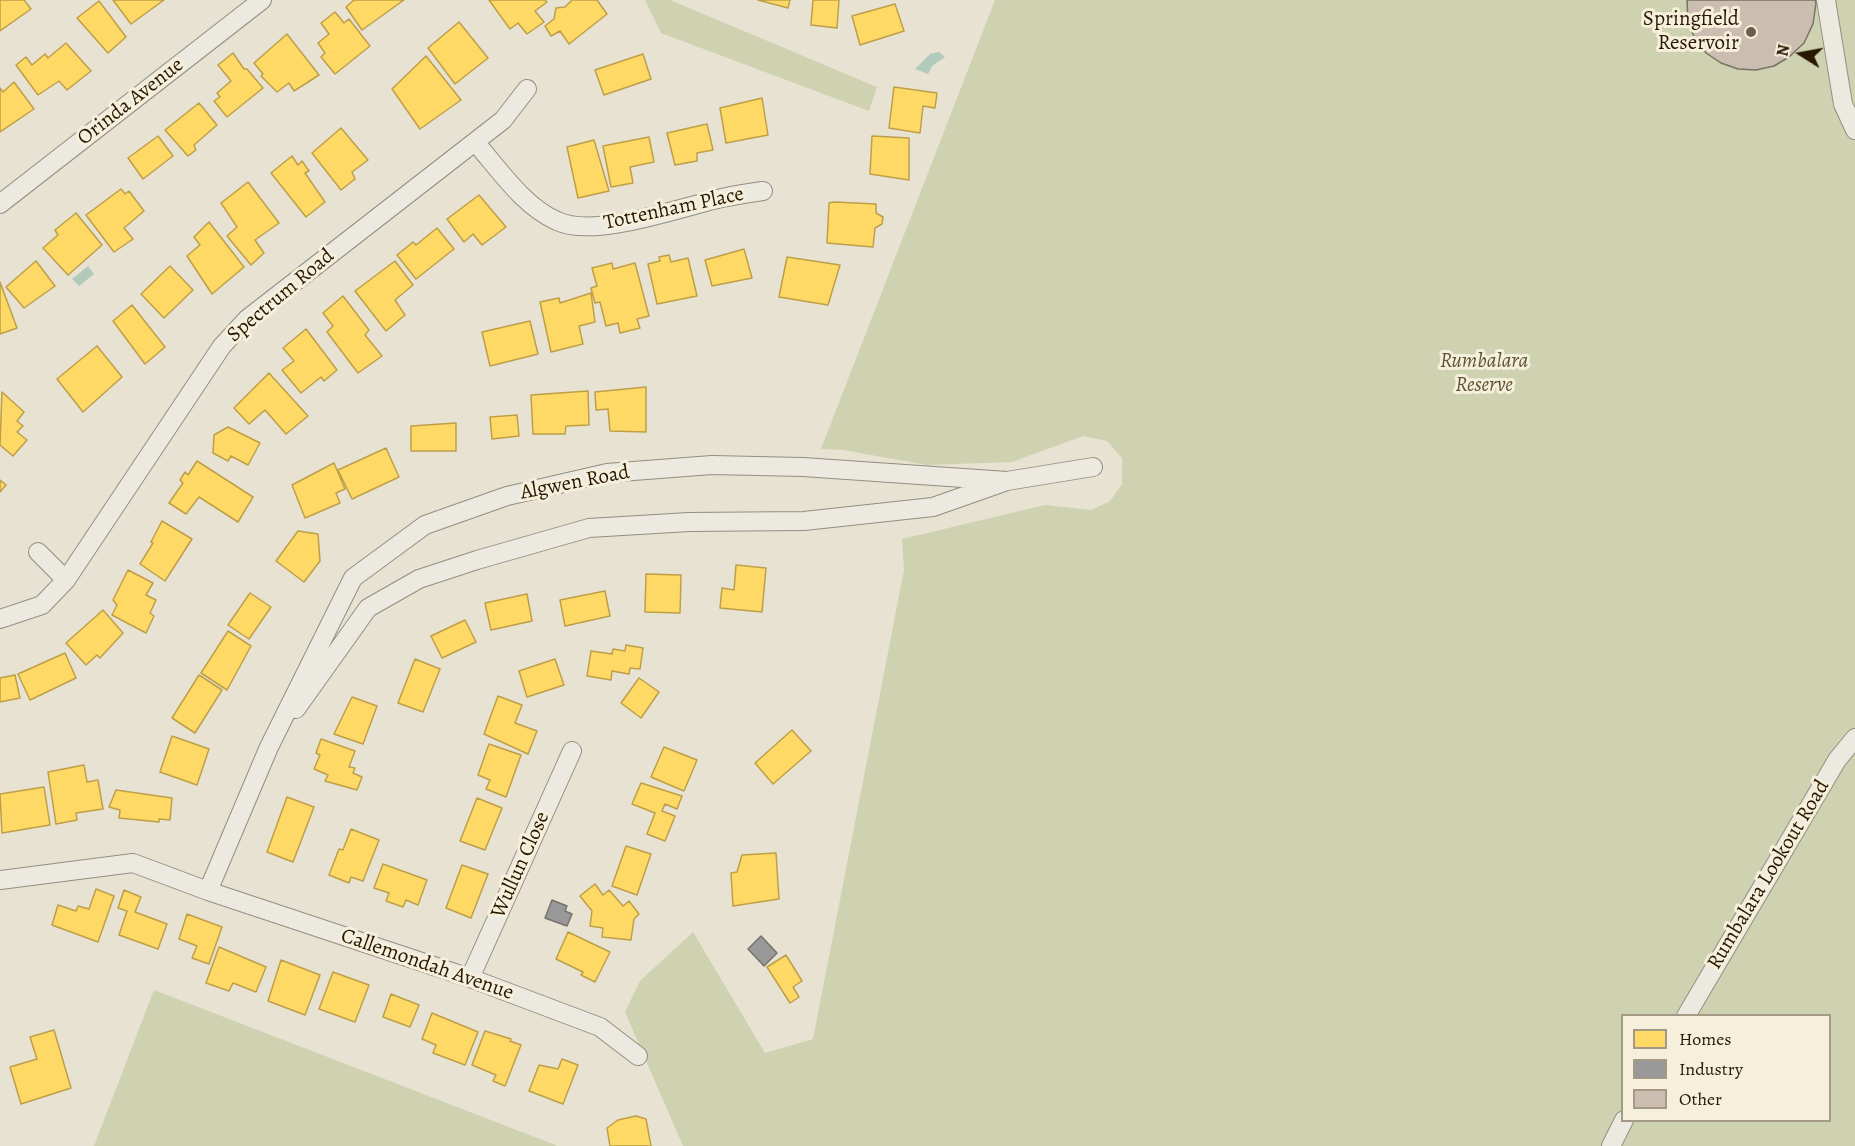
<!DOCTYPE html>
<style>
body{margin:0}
#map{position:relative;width:1855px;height:1146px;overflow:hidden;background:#e7e2d1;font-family:Alegreya,serif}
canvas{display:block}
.legend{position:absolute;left:1621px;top:1014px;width:210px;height:108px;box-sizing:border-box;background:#f5efdb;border:2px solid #a39984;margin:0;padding:8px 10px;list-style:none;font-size:18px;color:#281802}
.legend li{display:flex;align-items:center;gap:12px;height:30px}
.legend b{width:30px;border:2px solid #a39984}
.north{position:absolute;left:1771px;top:24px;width:60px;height:60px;-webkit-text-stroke:4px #f5efdb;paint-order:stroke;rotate:281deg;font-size:16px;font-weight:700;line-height:24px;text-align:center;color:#281802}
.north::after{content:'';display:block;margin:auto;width:21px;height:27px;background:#281802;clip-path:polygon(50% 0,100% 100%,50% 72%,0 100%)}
</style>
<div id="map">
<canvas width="1855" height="1146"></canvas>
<ul class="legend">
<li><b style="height:16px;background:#ffd966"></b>Homes</li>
<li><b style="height:16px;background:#999"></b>Industry</li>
<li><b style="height:16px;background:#cbbdaf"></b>Other</li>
</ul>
<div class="north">N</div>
</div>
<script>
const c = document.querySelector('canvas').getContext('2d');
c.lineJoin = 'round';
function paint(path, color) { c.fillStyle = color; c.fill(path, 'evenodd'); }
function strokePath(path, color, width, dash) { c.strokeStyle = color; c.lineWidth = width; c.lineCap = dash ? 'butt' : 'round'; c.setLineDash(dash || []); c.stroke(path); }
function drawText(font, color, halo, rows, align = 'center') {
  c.font = font + ' Alegreya,serif'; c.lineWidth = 6; c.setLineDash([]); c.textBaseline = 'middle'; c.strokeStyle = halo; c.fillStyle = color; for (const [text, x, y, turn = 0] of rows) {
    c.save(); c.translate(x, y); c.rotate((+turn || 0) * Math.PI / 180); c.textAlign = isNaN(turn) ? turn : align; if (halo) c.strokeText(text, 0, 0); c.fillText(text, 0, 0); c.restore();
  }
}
paint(new Path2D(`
 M645,0H670L877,87L869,111L661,33Z
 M995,0H1855V1146H683L625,1012L640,981L693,932L765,1053L813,1039L904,570L902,539L1045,505L1091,510L1110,501L1122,484V458L1107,441L1083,436L1012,462L927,465L843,450L821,449ZM1622,1016H1830V1120H1622Z
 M154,990L558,1146H94Z`), '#ced2b1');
paint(new Path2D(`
 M939,52L945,57L932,66L928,74L915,69L930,54Z
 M88,266L94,274L79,286L72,279Z`), '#b1cabc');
const homes = new Path2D(`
 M0,0H24L31,9L0,31Z
 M113,0H164L131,24Z
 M354,0H404L362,30L346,7Z
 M489,0H545L547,2L535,11L544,22L527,34L518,23L510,29Z
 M572,0H597L607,14L569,44L560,31L551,36L545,26L554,19L556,8L565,7Z
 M758,0H790L788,8Z
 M813,0H839L837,28L811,25Z
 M99,1L126,37L108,53L77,18Z
 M895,4L904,31L860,45L852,16Z
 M335,12L344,23L349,19L370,46L335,74L321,57L325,53L318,43L329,34L321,23Z
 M459,22L488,58L455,84L428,48Z
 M287,34L319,75L294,91L289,83L277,92L261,76L263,74L254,63Z
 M66,43L91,71L67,90L59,81L38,95L16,65L26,57L32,65L45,54L48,58Z
 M233,53L244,69H247L263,88L227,117L214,101L220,97L217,93L231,81L218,65Z
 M643,54L651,79L604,95L595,70Z
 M426,56L461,100L420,129L392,89Z
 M14,82L34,109L0,132V88L3,92Z
 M894,87L937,93L935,108L923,106L920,133L889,128Z
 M762,98L768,135L726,143L720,108Z
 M199,103L217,125L194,145L196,150L188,156L165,130Z
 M707,124L713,150L697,153V161L675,165L667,133Z
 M341,128L368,160L352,172L355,179L341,190L312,153Z
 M158,136L173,156L143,179L128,158Z
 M872,136L909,138V180L870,174Z
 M649,137L654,162L630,167L633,183L611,187L603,146Z
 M594,140L609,191L578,198L567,147Z
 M292,156L298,165L302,161L309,171L305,173L325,202L306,217L271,173Z
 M248,182L279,223L255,240L264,253L251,265L227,236L237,227L221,203Z
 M121,189L125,194L129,191L144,211L124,228L133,239L114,252L86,215Z
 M479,195L506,227L482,245L473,234L464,242L447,219Z
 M834,202L876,204V213L883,217L882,224L875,228L873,247L827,243L829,203Z
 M76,213L102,245L68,275L43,248L58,235L55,230Z
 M209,222L244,267L212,294L187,256L200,245L194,237Z
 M437,228L454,249L416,279L397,255L413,242L416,245Z
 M744,249L752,278L712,286L705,260Z
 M669,255L671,262L688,258L697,296L657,304L648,264L660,261L659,257Z
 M787,257L840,265L828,305L779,297Z
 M36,261L55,286L24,308L6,287Z
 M395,261L413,285L395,300L405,315L386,331L355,291Z
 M612,263L613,269L635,263L649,316L637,319L640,328L620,333L618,323L606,326L600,302L595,303L591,288L597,286L592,268Z
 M170,266L193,290L164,318L141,294Z
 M0,282L17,328L0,334Z
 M591,293L595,322L579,326L583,344L551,352L540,302L559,298L560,303Z
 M343,296L369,330L365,335L382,356L358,373L327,332L333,326L323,313Z
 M132,305L165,347L145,364L113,321Z
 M530,321L538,354L490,366L482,332Z
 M306,329L337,370L324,381L321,377L301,393L282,370L294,361L283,348Z
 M97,346L122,377L83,412L57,379Z
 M269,373L308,416L286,434L265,410L249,424L234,408Z
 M646,387V432L610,431L608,409L596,410L595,392Z
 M588,391L589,425L566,426L565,434H533L531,395Z
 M2,392L24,412L17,421L23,426L17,432L27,440L13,456L0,445Z
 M517,415L519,436L492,439L490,417Z
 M456,423V451H411V426Z
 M228,427L260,443L248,465L231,456L228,461L213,453L214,435Z
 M386,448L399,477L352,499L338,470Z
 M197,461L253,497L238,522L199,497L186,514L169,503L183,483L180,480L185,472L188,475Z
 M334,463L345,489L336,493L340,503L305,518L292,485Z
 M0,480L6,485L0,492Z
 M162,521L192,539L165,581L140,564L153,543L151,542Z
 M298,531L318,534L320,561L304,582L276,561Z
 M736,565L766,568L762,612L720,608L722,588L734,590Z
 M128,570L153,583L146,595L156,600L150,613L154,616L146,633L112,615L117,605L113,600Z
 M646,574L681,575L680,613L645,612Z
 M605,591L610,616L565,626L560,600Z
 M250,593L271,607L249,639L228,625Z
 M527,594L532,621L491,630L485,603Z
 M103,610L123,633L100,658L97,655L86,665L66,643Z
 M465,620L476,642L442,658L431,636Z
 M228,631L251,646L227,690L201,673Z
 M626,645L643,648L640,669L630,668L629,674L612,671L611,680L587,676L591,651L612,654L613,649L625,651Z
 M65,653L76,678L30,700L18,674Z
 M415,659L440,669L423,712L398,703Z
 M555,659L564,685L527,697L519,671Z
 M15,675L20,698L0,702V678Z
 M199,675L222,690L195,733L172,718Z
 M639,678L659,692L641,718L621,703Z
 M498,696L522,705L515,723L537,731L528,754L484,734Z
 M352,697L377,706L363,744L334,734Z
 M792,730L811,751L773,784L755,763Z
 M172,736L209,749L197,785L160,772Z
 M321,739L355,751L349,767L355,768L353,773L362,777L357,790L325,781L328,775L314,769L320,755L316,753Z
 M489,744L521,755L506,797L486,789L490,780L478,775Z
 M664,747L697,760L684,791L651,777Z
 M84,765L87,782L98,780L103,809L76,813L77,820L56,824L48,772Z
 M641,783L682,796L677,809L665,804L662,811L675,816L665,841L647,834L655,813L632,804Z
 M44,787L50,825L2,833L0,794Z
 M116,790L172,798L170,820L159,819V822L119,818L120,810L109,807Z
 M287,797L314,807L293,862L267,852Z
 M477,798L502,808L485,850L460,841Z
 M351,829L379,840L363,881L351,877L349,883L329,875L339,849L343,850Z
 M626,846L651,854L637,895L612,886Z
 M776,853L779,899L733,906L731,873L737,872L742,855Z
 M383,864L427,880L418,905L406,900L403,907L386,901L389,893L374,888Z
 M462,865L488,874L471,918L446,908Z
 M595,884L603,895L609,890L623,906L629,901L639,914L634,919L631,940L602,937L603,928L590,926L592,911L580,896Z
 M96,889L114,896L98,942L52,925L58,905L76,911L78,906L89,909Z
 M124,890L141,897L135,912L167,924L158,949L119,935L127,911L118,908Z
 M187,914L222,927L209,964L192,958L197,946L179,939Z
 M568,932L610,952L595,982L581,975L583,972L556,959Z
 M219,947L266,967L256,992L233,983L229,991L206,983Z
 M786,955L802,981L793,987L799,997L790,1003L767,967Z
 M281,960L320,975L305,1015L268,1001Z
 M333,972L369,985L355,1022L319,1009Z
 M391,994L419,1005L410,1027L383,1017Z
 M432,1013L478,1032L465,1065L433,1053L436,1045L422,1039Z
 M54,1030L71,1088L21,1104L10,1067L37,1059L30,1037Z
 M485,1031L511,1039L510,1041L521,1045L505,1086L493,1081L496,1075L472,1065Z
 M562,1059L578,1065L563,1104L529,1091L539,1065L558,1069Z
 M636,1116L646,1119L651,1146H610L607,1128L618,1120Z`);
paint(homes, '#ffd966');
strokePath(homes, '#be9f48', 1.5);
const industry = new Path2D(`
 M552,900L567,906L565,911L572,914L567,926L545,918Z
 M761,936L777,953L764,966L748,949Z`);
paint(industry, '#999');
strokePath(industry, '#77726c', 1.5);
const building = new Path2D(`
 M1687,0H1815L1816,3L1813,24L1804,43L1789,57L1774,66L1756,70L1738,69L1721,63L1706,53L1695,39L1688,22Z`);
paint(building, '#cbbdaf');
strokePath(building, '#777266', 1.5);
const minor = new Path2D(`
 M1826,0L1843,104L1855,130
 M475,142C499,169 523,206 557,221C595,239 681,207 722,198C736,195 749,193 763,191
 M0,204L262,0
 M38,552L66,580
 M0,619L42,605L66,580L222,346L247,319L503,120L527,89
 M296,709L368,608L419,579L477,560L589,528L689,522L804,521L933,507L1007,481L1093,467
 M0,880L133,863L208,891L470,978L600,1027L638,1056
 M208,891L269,747L353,578L425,525L507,496L607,473L712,465L803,467L1007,481
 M470,978L572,751
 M1686,1016L1837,760L1855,738
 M1611,1146L1624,1120`);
strokePath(minor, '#938e81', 20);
strokePath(minor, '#ece9e0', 18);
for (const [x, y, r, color] of [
 [1751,32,6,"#6b5f4a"]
]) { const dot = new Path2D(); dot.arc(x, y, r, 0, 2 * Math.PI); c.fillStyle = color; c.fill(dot); strokePath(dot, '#f5efdb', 2); }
drawText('21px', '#281802', '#f5efdb', [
 ["Springfield",1739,20],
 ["Reservoir",1739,44]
], 'right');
drawText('21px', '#281802', '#f5efdb', [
 ["Orinda Avenue",131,102,-38],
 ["Tottenham Place",674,209,-12],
 ["Spectrum Road",281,296,-40],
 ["Algwen Road",575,483,-11],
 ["Wullun Close",521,865,-66],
 ["Rumbalara Lookout Road",1769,875,-59],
 ["Callemondah Avenue",427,965,19]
]);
drawText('italic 21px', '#5b5536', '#f5efdb', [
 ["Rumbalara",1484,362],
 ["Reserve",1484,386]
]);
</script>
